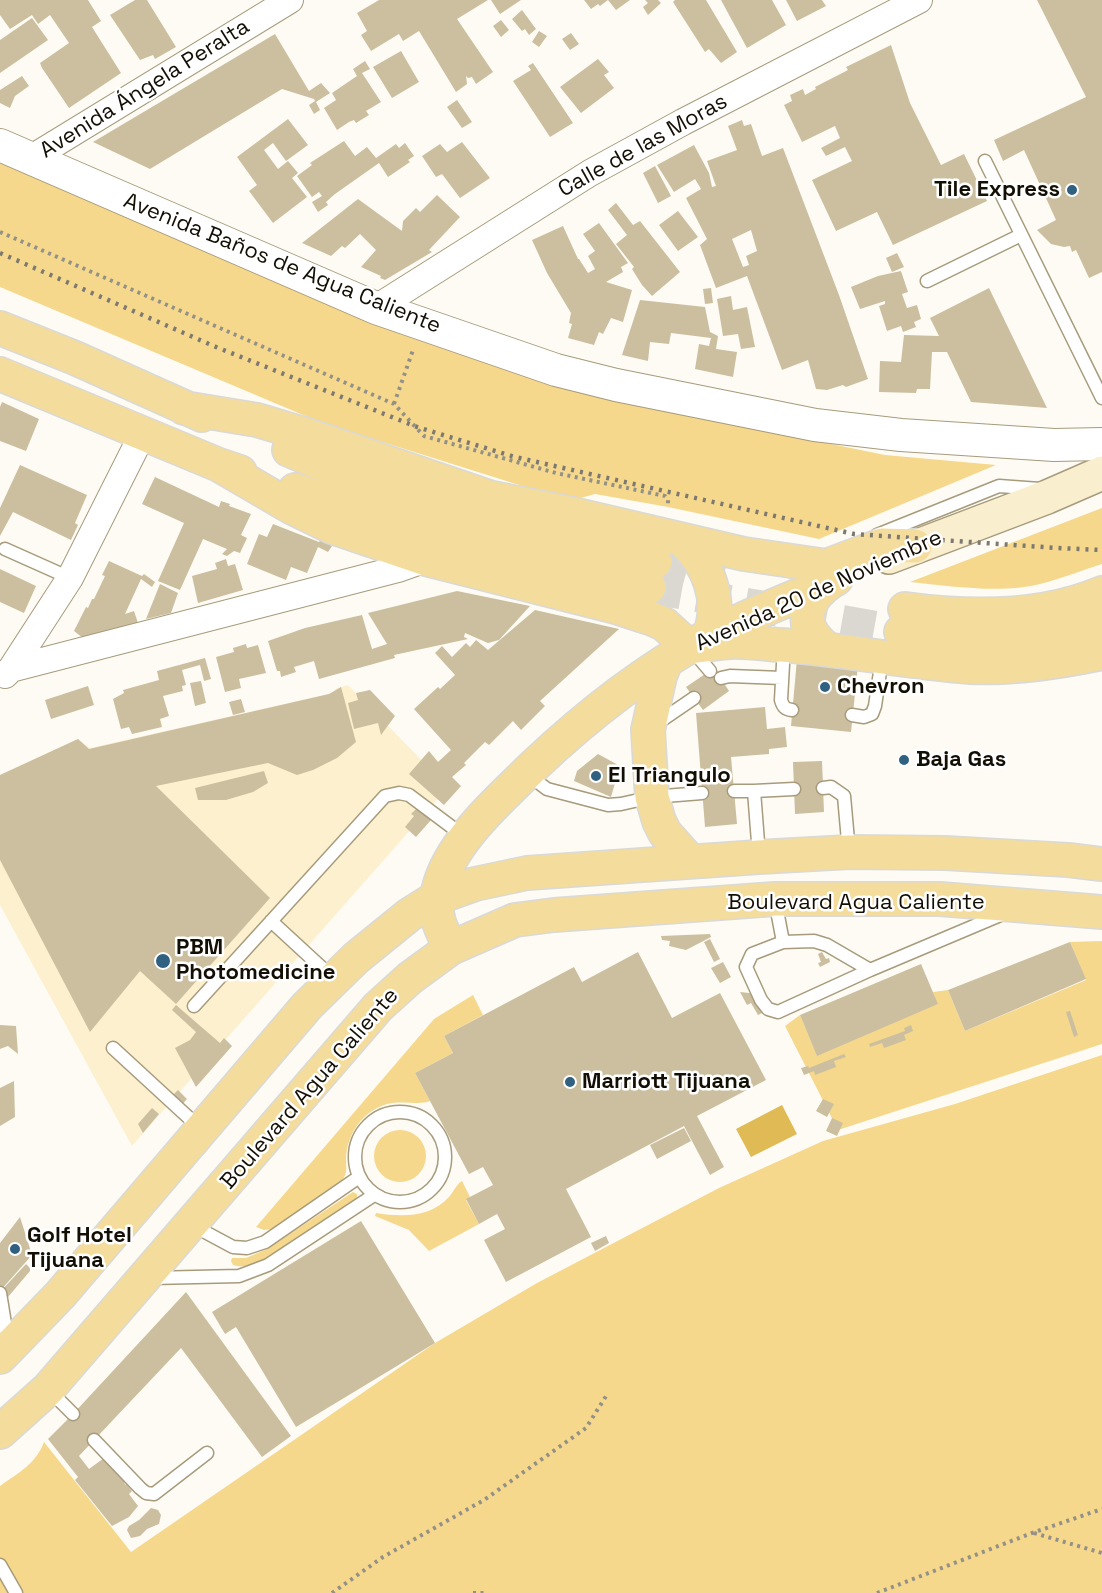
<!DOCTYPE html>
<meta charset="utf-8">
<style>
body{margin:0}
canvas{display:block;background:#fdfbf4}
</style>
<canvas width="1102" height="1593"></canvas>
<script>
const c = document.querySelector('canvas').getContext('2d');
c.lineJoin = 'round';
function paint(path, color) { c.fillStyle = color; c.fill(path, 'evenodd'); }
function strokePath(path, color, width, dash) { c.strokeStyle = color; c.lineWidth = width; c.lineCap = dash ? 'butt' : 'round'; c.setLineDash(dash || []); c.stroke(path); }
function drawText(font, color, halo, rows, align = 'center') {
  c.font = font + ' "Space Grotesk",sans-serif'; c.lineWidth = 5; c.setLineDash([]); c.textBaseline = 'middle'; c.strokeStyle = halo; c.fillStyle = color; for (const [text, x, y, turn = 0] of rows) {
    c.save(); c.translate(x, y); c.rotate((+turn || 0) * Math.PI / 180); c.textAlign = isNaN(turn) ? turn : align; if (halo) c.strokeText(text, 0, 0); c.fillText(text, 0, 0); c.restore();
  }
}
paint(new Path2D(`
 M348,685L448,787L132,1146L0,905V775L78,739L90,748L329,694L341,703L335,689Z`), '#fdf0cf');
paint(new Path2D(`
 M0,163L352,314L577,392L885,455L996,465L819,539L668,507L595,494L570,501L322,423L0,287Z
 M1102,508V564C1082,570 1061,579 1040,584C1001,594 950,586 910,582Z
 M1102,941V1044L838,1130L785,1026L800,1015L817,1055L937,1004L933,992L948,990L965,1031L1086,980L1070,942Z
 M473,995L483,1015L444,1036L453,1053L415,1073L430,1101C418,1106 400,1099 384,1105C361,1113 347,1135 346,1159C346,1167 348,1173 342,1180L273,1229L264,1230L256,1227L434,1019Z
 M1102,1055V1593H0V1486C18,1473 36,1464 44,1442L131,1552L435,1343L537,1283L719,1188L823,1141L955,1104Z
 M374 1156a26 26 0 1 1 52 0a26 26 0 1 1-52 0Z
 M462,1181L470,1197L466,1200L479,1224L429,1251L409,1230L375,1216L376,1213C401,1217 430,1218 449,1197C454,1191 456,1185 462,1181Z
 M353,1192L357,1194V1198L355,1200L271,1256C259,1262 246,1269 233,1265L231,1261L232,1258H246L267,1249Z`), '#f6d88d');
paint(new Path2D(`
 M782,1105L797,1134L751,1157L736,1129Z`), '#e0ba54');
paint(new Path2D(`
 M0,0H88L101,21L92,27L121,73L69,108L42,68L40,63L69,43L50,15L38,24L32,15L10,29L0,15Z
 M135,0H147L176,47L155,59L153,55L140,60L110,15Z
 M379,0H488L457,19L493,72L476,84L472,77L468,78L466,76L467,84L456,92L419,31L403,41L399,34L371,51L361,35L367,31L357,13Z
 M491,0H521L500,14Z
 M584,0H630L616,10L608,0L600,6L598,4L591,9Z
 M645,0H658L661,3L648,15L643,7L648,3Z
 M675,0H706L737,52L721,63L709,49L705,52L673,2Z
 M721,0H772L786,25L747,48Z
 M786,0H822L826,6L797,21Z
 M1037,0H1102V272L1089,278L1076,250L1072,252L1070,246L1064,247L1051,244L1037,230L1056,220L1024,150L1003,161L994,140L1086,97Z
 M522,10L536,29L529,35L525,29L522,31L512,19Z
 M32,18L48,40L0,73V40Z
 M501,20L509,30L501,37L493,26Z
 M539,31L547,36L539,47L532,42Z
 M571,33L579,44L570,50L562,39Z
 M275,34L309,91L321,83L330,93L316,102L320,110L314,114L309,105L315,101L314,99L282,89L150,169L93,142Z
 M891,45L910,103L941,165L964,154L987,201L893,245L877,212L836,231L812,180L852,161L845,147L826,156L821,148L840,138L835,126L802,142L784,105L792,101L790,95L803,89L805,95L816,89L815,87L848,70L846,67Z
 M401,51L419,82L392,98L373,67Z
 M598,59L609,72L604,75L614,88L581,113L560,87Z
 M365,61L370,69L362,73L381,102L366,111L369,115L356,123L354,120L349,122L337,130L324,108L336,100L332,93L357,76L353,69Z
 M533,63L573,123L550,137L513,81L531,70L528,66Z
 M22,76L29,86L15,96L10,108L0,103V90Z
 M457,100L472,122L462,128L447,107Z
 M288,119L308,145L286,161L273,143L264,150L278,169L288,161L298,173L292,178L307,197L273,223L249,191L257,185L237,157Z
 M742,120L744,126L751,124L762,156L783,148L839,295L868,379L846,387L843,385L827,390L816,389L808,360L782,370L747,276L716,288L700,245L707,239L686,198L701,189L695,179L674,192L657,165L694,145L709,173L712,187L716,186L707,161L737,150L728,126ZM751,230L757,251L746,256L749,265L743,267L732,239Z
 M344,141L355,156L367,147L376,158L396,144L399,148L405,143L414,156L408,160L410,162L388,177L379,163L335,194L326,202L328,205L318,212L312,202L322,196L319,192L312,197L297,176L312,165L310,163Z
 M462,142L490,178L460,198L442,174L436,177L422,156L440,144L447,152Z
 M655,166L671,196L658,203L643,173Z
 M437,195L460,217L429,250L432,252L385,280L380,278L381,276L361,267L376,250L360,234L345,248L342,246L331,256L302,243L358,199L402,231L403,221L416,208L420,212Z
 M616,203L633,225L640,221L680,272L652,296L642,285L632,269L634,267L616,244L627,235L608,210Z
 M678,211L698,237L678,251L659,225Z
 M599,223L628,263L621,267L623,272L606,282L632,290L623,322L611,318L603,334L599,332L594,345L568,338L572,324L569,323L571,313L547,273L532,240L563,226L578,259H579L588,273L595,269L588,256L595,251L583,234Z
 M897,253L904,267L892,272L886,258Z
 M901,271L908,292L902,294L907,308L917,305L921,319L914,322L916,327L903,332L901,326L887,331L879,306L885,304V301L860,309L851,287L878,276Z
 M711,288L713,303L705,304L703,289Z
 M989,288L1047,408L971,402L947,352H932L930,389H917L916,393L879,392L880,361L901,362L904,335L939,336L930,318Z
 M731,296L733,310L747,307L755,347L741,349L738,334L723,336L717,299Z
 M640,300L705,307L710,332L718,336L716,349L737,352L733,377L695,369L699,344L709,346L711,338L671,333L669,344L650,342L648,361L622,355Z
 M2,402L39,419L26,451L0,441V407Z
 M20,465L87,495L75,523L78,525L71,540L13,512L0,536V508Z
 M155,477L219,507L221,501L230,504L229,506L251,514L241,535L247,538L240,553L234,551L227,556L222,554L227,549L203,539L180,590L158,581L184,523L142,504Z
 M273,524L319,542L321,540L332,546L328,552L318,547L307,573L291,567L286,580L247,564L259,534L267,537Z
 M226,559L228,566L235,564L243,590L198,603L192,576L217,569L215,563Z
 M109,561L142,576L144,574L155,582L152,587L141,579L125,614L134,611L138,623L83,638L74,631L86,607L88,608L92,599H94L105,576L102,575Z
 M0,569L36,586L24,613L0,602Z
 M160,584L178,593L171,613L146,619Z
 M457,591L530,606L499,640L488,643L465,633L464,637L468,639L394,655L395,658L319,679L314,661L294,667L296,672L281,677L280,671H277L268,641L305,628L362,615L372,649L387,644L368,613Z
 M535,610L619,629L540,701L545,706L521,730L513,721L489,745L485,742L464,763L466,765L452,777L461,786L444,805L409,774L429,751L438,762L451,750L414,709L438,687L440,689L455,675L435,653L442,646L452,657L466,643L470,647L476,640L488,650Z
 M246,644L247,648L258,645L266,673L239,679L241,688L225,692L216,657L234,652L233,648Z
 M205,658L211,679L204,681L200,665L182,670L186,685L182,686L183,691L163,696L169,716L160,719L162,727L132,734L129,727L121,729L113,699L124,693L123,690L159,680L157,671Z
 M797,659L858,665L851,732L791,726Z
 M714,668L729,691L703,710L686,687Z
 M201,681L206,703L195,706L190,683Z
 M88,686L94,705L51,719L45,700Z
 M341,687L356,742L337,758L313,770L297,775L268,763L156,786L270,898L176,1004L140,971L90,1032L0,860V775L78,739L89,749L329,694Z
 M370,690L395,716L381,735L378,723L354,729L348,703L358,700L356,693Z
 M241,699L245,712L233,715L229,702Z
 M765,707L767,729L785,727L787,747L769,749V754L731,757L737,824L705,827L696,713Z
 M598,754L620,766L611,797L574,781L577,771Z
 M822,761L824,812L795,814L793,762Z
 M264,771L268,783L253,792L226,800H198L195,788Z
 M417,808L431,820L416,837L405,827L414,816L411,814Z
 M710,934L711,937L686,950L669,946L670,941L662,940L661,936Z
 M710,939L720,959L714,962L704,942Z
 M1070,942L1086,979L965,1031L948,990Z
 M638,952L672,1018L720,993L766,1080L697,1116L724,1167L710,1175L684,1126L566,1189L591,1237L506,1282L484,1240L505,1229L497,1214L479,1224L466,1199L493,1185L483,1167L469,1174L415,1073L453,1053L444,1036L574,967L582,982Z
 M822,952L826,959L829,958L830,962L820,967L818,963L821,962L818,954Z
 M723,962L731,977L720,983L711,968Z
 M921,964L938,1004L817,1056L800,1015Z
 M740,992L758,994L766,1011L758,1015L751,1003L747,1005Z
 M176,1005L220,1043L224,1038L232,1046L196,1087L175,1048L190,1040L196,1032L172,1010Z
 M1070,1011L1078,1035L1074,1037L1066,1012Z
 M0,1025L16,1026L18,1054L8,1046L0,1049Z
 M911,1025L913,1031L904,1035L906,1040L884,1048L882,1043L870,1047L869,1044L905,1031L904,1028Z
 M844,1054L846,1057L834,1061L836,1067L815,1075L814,1071L804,1075L801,1068L808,1066L809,1068Z
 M14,1081L15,1117L0,1126V1088Z
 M178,1090L187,1099L180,1107L170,1098Z
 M823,1099L834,1104L827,1117L816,1111Z
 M152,1108L159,1114L143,1133L138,1124Z
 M832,1118L843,1123L837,1136L826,1131Z
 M684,1128L691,1141L657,1159L650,1145Z
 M20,1217L32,1255L0,1291V1243Z
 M361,1221L435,1343L296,1427L236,1327L225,1334L212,1312Z
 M606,1236L609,1243L595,1251L591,1243Z
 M26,1264L30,1268V1271L8,1297H4L0,1292Z
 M186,1292L291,1436L262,1457L181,1348L79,1456L89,1469L104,1458L123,1476L125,1485L126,1484L132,1491L129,1494L138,1506L129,1517L112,1526L75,1480L78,1477L48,1439L73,1414Z
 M151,1508L158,1510L161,1515L159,1524L147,1529L140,1536L131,1538L127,1530L129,1526L139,1520Z`), '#ccbf9f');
strokePath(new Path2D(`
 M655,562L722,581
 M649,587L901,632`), '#dad8d0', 33, [33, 16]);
const service = new Path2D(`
 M985,161L1102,398
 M927,281L1021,235
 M877,535L999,486L1040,489
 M5,549L70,578
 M784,646L781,700C783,707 785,709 792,710
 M693,651L710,671
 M721,678L730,676L782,678
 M852,715L864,717L872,714L875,706L882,658
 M656,724L694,698
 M527,774L547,789L608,805L621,804L652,797L702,793
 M823,788L831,787L844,796L849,852
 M734,791H754
 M759,855L754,791L794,789
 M775,900L783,942L752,954L746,967L761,1000L768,1009L778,1012L870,970L1005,913
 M271,921L334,979
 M783,942L814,941L827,945L870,970
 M194,1006L385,796L399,793L409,795L465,837
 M113,1048L201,1129
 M355 1157a45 45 0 1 1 90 0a45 45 0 1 1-90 0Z
 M192,1225L233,1247L247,1248L265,1242L359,1177
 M151,1278L239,1276L268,1265L374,1195
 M0,1293L8,1342
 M49,1390L73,1414
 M94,1440L140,1488L146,1493L154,1494L207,1453
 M0,1565L16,1593`);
const minor = new Path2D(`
 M30,159L290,0
 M376,308L590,173L683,122L919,0
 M11,669L398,569L426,559
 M5,675L11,669L70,578L143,433`);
const tertiary = new Path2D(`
 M0,145L376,308L556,370L616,385L815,425L901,435L1054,445L1102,444`);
const secondary = new Path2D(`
 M889,557L1047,497L1102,473`);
const primary = new Path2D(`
 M0,328L75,358L202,415
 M0,374L219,465L240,472
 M184,408L257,420L307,435L492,498L577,515L744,554L826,566L882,545L915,546
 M289,450L356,478L463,514L655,562
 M219,465L291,507L332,527L426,559L616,607L650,618L664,624L689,647C703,645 716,643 730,642C746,641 764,644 780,645C844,649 907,663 971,667C1015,669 1059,662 1102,653
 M295,490L506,558L649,587
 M682,540C709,564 723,602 709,636
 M905,609C970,618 1040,619 1102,593
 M901,632C922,635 943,640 965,641C1011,644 1058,636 1102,623
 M826,648C797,625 804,600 832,581
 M666,661L660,676L648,730L652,797L659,821L665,833L690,861
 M451,948C442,932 434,916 437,897C443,856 481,817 510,789C564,735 621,687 687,648C734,620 787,601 836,579
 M0,1357L60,1295L307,1006L356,958L409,915L436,898L475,884L527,873L759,857L849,852L945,853L1068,860L1102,864
 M0,1432L48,1389L378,1007L410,978L451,948L515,920L554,915L775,899H940L1102,912`);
strokePath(service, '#a79b7c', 15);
strokePath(minor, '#a79b7c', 28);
strokePath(tertiary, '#a79b7c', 34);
strokePath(secondary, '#a79b7c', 36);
strokePath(primary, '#d9d9d7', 36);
strokePath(new Path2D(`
 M0,232L394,404L424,436L556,473L665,496L668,500V507
 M394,404L413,350
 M1034,1533L1102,1553
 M332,1593L383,1557L484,1500L586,1428L608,1393
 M473,1593H486
 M877,1593L1032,1533L1102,1509`), '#939087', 4, [3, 4.5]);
strokePath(service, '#fff', 12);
strokePath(minor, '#fff', 26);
strokePath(tertiary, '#fff', 32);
strokePath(secondary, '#f9eece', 33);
strokePath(primary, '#f4dc9d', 33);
strokePath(new Path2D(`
 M0,253L216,347L417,427L515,457L854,534L1057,548L1102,550`), '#7d7971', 4.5, [3, 6]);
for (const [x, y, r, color] of [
 [1072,190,6,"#316180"],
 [825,687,6,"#316180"],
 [904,760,6,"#316180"],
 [596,776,6,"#316180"],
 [163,961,8,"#316180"],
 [570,1082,6,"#316180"],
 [15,1249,6,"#316180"]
]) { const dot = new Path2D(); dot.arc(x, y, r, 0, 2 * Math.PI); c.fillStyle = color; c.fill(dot); strokePath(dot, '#fff', 2); }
drawText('22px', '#140f05', '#fff', [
 ["Avenida Ángela Peralta",145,89,-32],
 ["Calle de las Moras",643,146,-29],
 ["Avenida Baños de Agua Caliente",282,264,22],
 ["Avenida 20 de Noviembre",819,591,-24],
 ["Boulevard Agua Caliente",856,903],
 ["Boulevard Agua Caliente",310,1089,-49]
]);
drawText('bold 22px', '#140f05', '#fff', [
 ["Tile Express",1060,190,"right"],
 ["Chevron",837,687],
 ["Baja Gas",916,760],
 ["El Triangulo",608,776],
 ["PBM",176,948],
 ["Photomedicine",176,973],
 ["Marriott Tijuana",582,1082],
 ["Golf Hotel",27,1236],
 ["Tijuana",27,1261]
], 'left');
</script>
